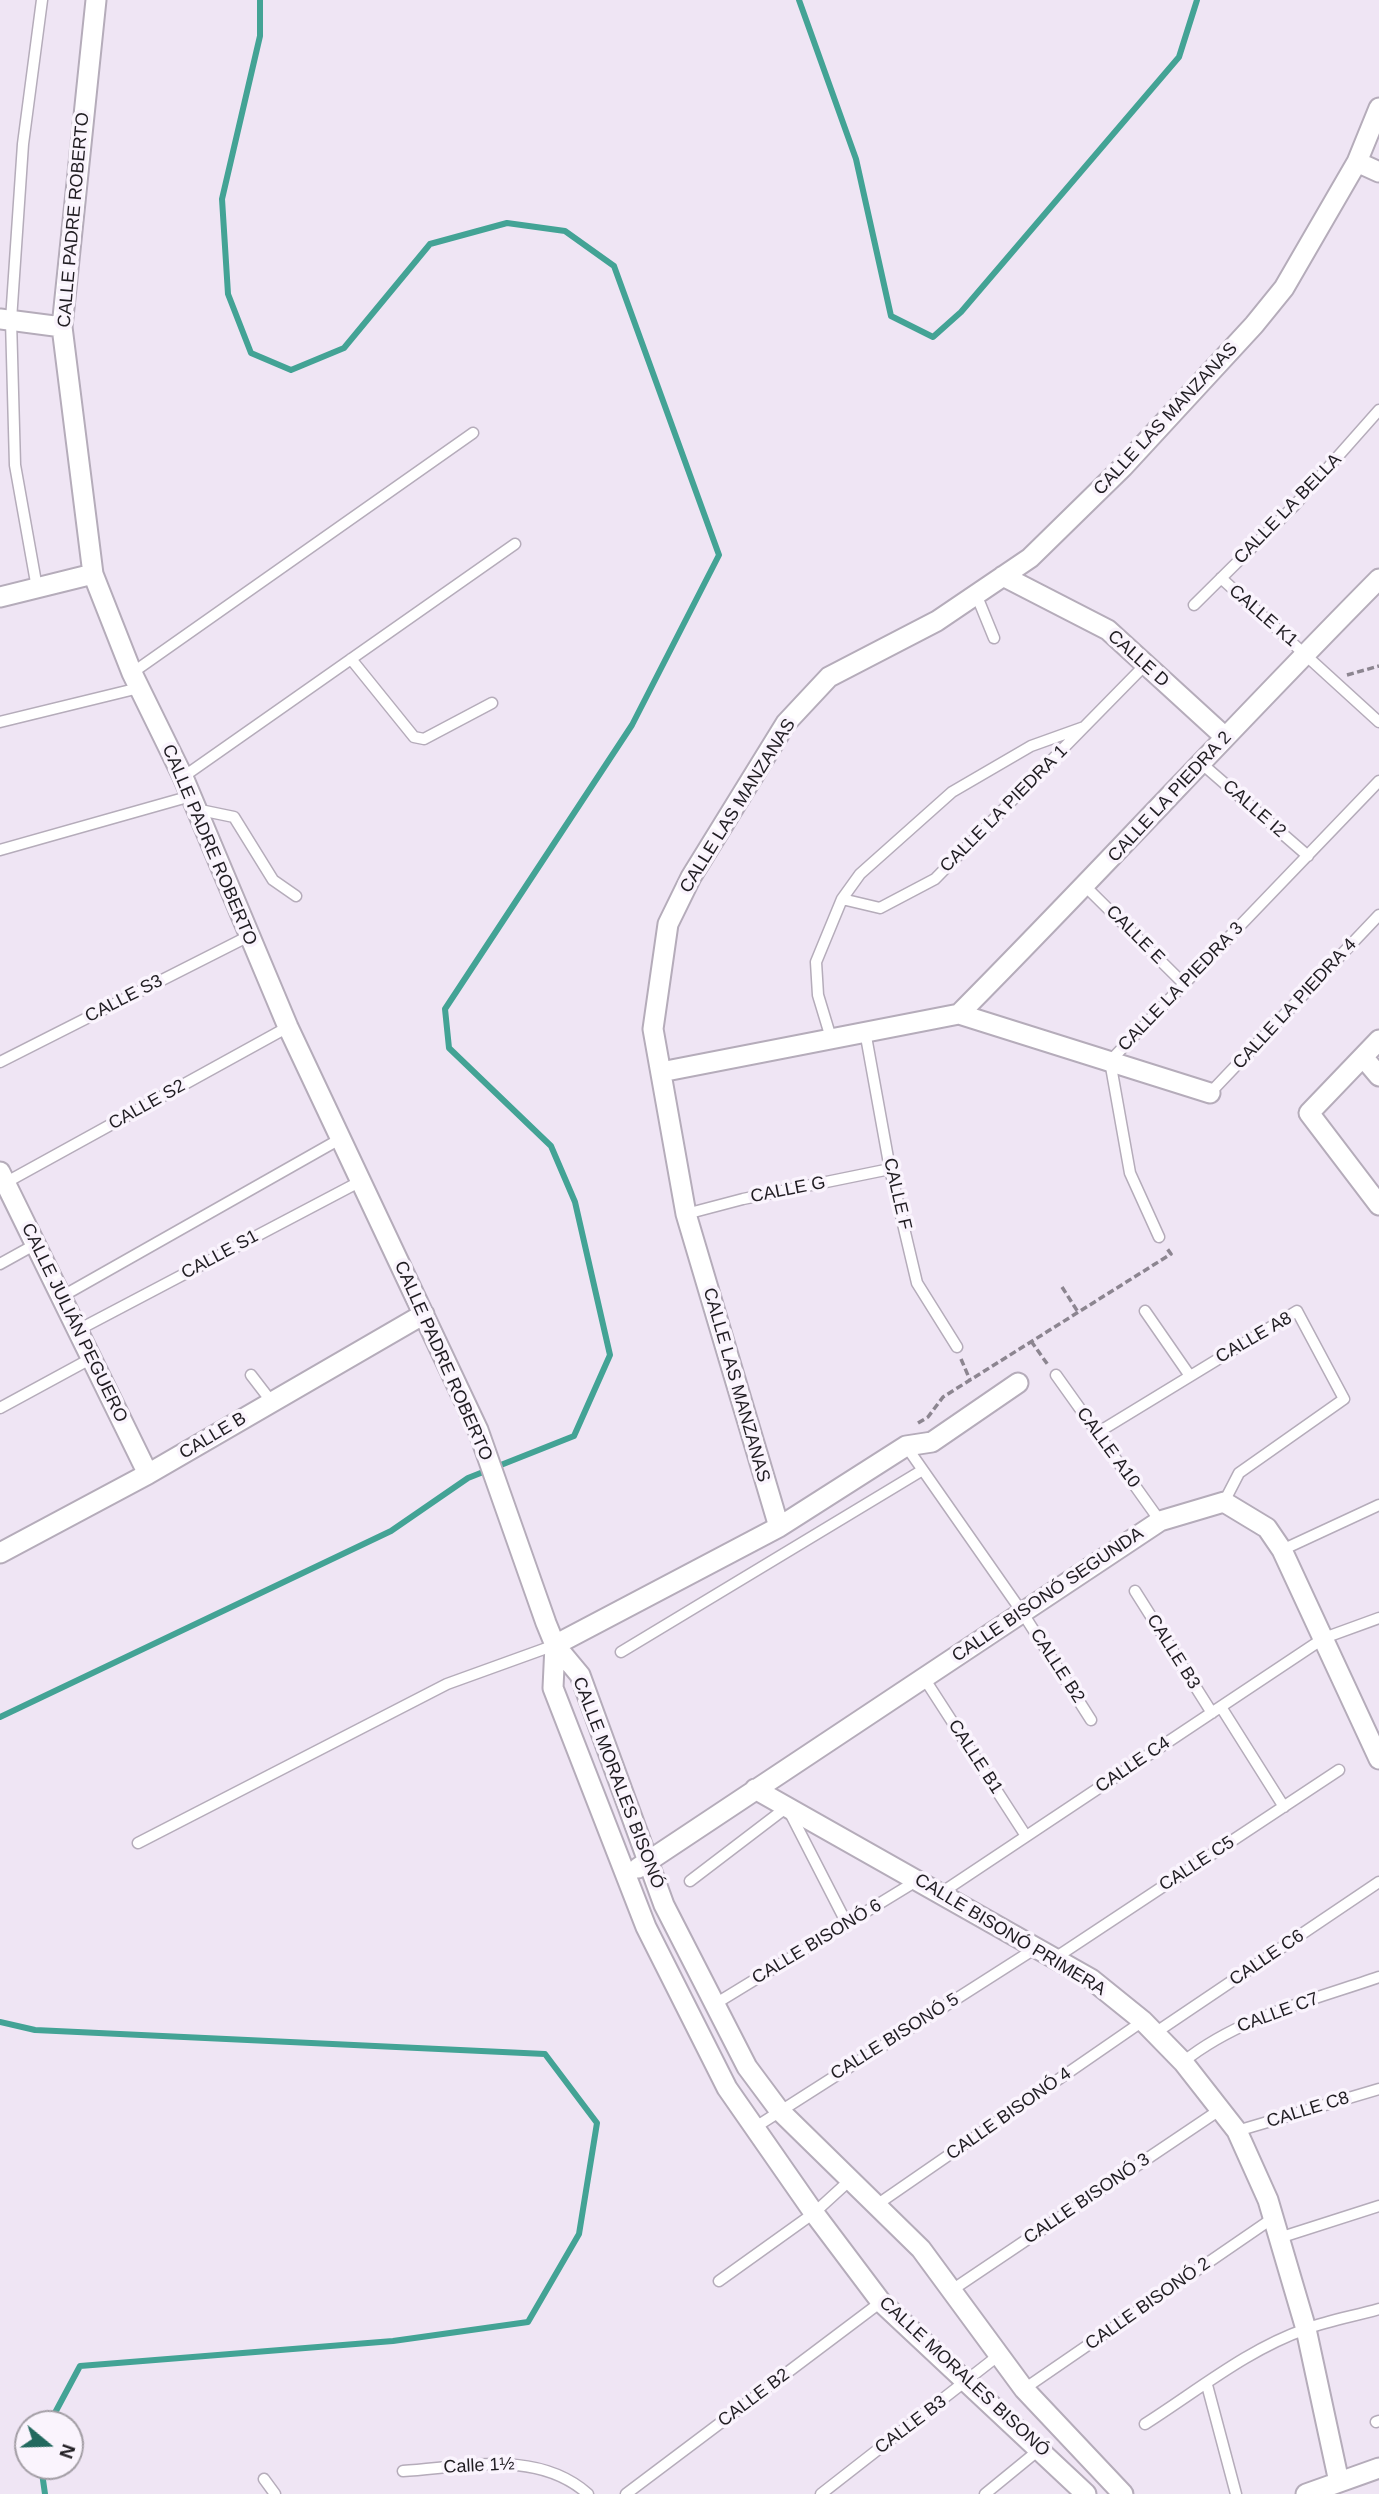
<!DOCTYPE html>
<meta charset="utf-8">
<style>
body{margin:0}
#map{position:relative;width:1379px;height:2494px;overflow:hidden;background:#efe5f4;font-family:Arial,sans-serif}
canvas{display:block}
.north{position:absolute;left:14px;top:2410px;width:70px;height:70px;box-sizing:border-box;background:#faf4fd;border:2px solid #a39ea5;border-radius:50%;rotate:109deg;font-size:19px;font-weight:700;line-height:28px;text-align:center;color:#201d22}
.north::after{content:'';display:block;margin:auto;width:24px;height:32px;background:#21695e;clip-path:polygon(50% 0,100% 100%,50% 72%,0 100%)}
</style>
<div id="map">
<canvas width="1379" height="2494"></canvas>
<div class="north">N</div>
</div>
<script>
const c = document.querySelector('canvas').getContext('2d');
c.lineJoin = 'round';
function strokePath(path, color, width, dash) { c.strokeStyle = color; c.lineWidth = width; c.lineCap = dash ? 'butt' : 'round'; c.setLineDash(dash || []); c.stroke(path); }
function drawText(font, color, halo, rows, align = 'center') {
  c.font = font + ' Arial,sans-serif'; c.lineWidth = 7; c.setLineDash([]); c.textBaseline = 'middle'; c.strokeStyle = halo; c.fillStyle = color; for (const [text, x, y, turn = 0] of rows) {
    c.save(); c.translate(x, y); c.rotate((+turn || 0) * Math.PI / 180); c.textAlign = isNaN(turn) ? turn : align; if (halo) c.strokeText(text, 0, 0); c.fillText(text, 0, 0); c.restore();
  }
}
strokePath(new Path2D(`
 M799,0L856,159L891,316L933,337L961,312L1179,57L1197,0
 M0,1717L391,1531L468,1478L574,1436L610,1355L575,1202L551,1146L449,1048L445,1009L632,725L719,555L614,266L565,231L507,223L430,244L344,348L291,370L251,353L228,294L222,199L260,36V0
 M0,2022L35,2030L545,2054L597,2123L579,2234L528,2322L393,2341L80,2366L49,2424
 M41,2466L45,2494`), '#43a395', 6);
const service = new Path2D(`
 M1221,578L1379,722
 M37,588L15,465L11,320L23,144L42,0
 M976,594L994,638
 M1194,605L1294,506L1379,410
 M351,659L414,737L424,739L492,703
 M132,673L473,433
 M0,722L139,688
 M1201,763L1308,856
 M183,777L515,544
 M198,813L205,811L234,817L273,880L296,896
 M0,850L191,796
 M1086,887L1184,984
 M842,899L880,908L935,879L1145,665
 M865,1031L890,1169L917,1283L957,1347
 M831,1038L818,995L816,962L842,899L860,874L952,792L1031,746L1084,727
 M0,1062L249,936
 M1210,1093L1379,915
 M5,1183L288,1027
 M686,1214L743,1199L890,1169
 M1159,1237L1130,1173L1110,1061L1379,781
 M0,1264L36,1244
 M61,1297L340,1139
 M1145,1311L1190,1376
 M78,1330L361,1181
 M251,1375L271,1401
 M1056,1375L1160,1521
 M0,1408L92,1358
 M1097,1433L1297,1311L1344,1399L1239,1473L1224,1502
 M906,1446L1022,1612L1091,1720
 M1282,1550L1379,1505
 M1135,1591L1212,1713
 M621,1652L921,1471
 M924,1678L1026,1836
 M1221,1707L1284,1807
 M138,1843L447,1684L555,1645
 M690,1881L787,1807L847,1924
 M941,1893L1324,1638L1379,1618
 M1055,1958L1339,1770
 M715,2004L918,1880
 M1155,2033L1379,1882
 M1183,2062C1239,2017 1313,2000 1379,1977
 M754,2128L1036,1948
 M1237,2131L1379,2089
 M875,2206L1143,2021
 M1279,2238L1379,2206
 M719,2281L814,2213L849,2181
 M952,2290L1221,2109
 M1207,2385L1236,2494
 M1024,2389L1273,2218
 M1376,2422L1379,2421
 M1145,2424C1197,2391 1248,2349 1306,2329C1330,2320 1355,2316 1379,2309
 M403,2471C466,2467 537,2449 588,2494
 M264,2479L275,2494
 M626,2494L881,2302
 M821,2494L999,2355
 M985,2494L1040,2449`);
const minor = new Path2D(`
 M96,0L62,327L93,574L132,673L183,777L288,1027L478,1430L546,1623L555,1645L580,1675L664,1905L747,2067L779,2110L921,2249L1024,2389L1123,2494
 M1357,162L1379,172
 M0,319L62,327
 M1003,576L1108,630L1225,737
 M0,597L93,574
 M959,1014C1101,871 1237,722 1379,579
 M1379,1040L1309,1113L1379,1205
 M1363,1057L1379,1076
 M661,1072L959,1014L1210,1093
 M0,1172L148,1474
 M779,1527L686,1214L653,1029L668,924L691,877L786,723L829,677L937,621L1030,558L1123,467L1254,325L1284,288L1357,162L1379,108
 M0,1553L148,1474L424,1314
 M555,1645L553,1688L560,1706L646,1927L727,2088L814,2213L881,2302L1086,2494
 M555,1645L779,1527L906,1446L932,1442L1018,1383
 M755,1789L1091,1979L1143,2021L1183,2062L1237,2131L1268,2200L1306,2329L1339,2482
 M638,1868L1160,1521L1224,1502L1267,1528L1282,1550L1379,1759
 M1306,2494L1379,2468`);
strokePath(service, '#b5acba', 13);
strokePath(minor, '#b5acba', 23);
strokePath(new Path2D(`
 M1347,675L1379,666
 M1062,1287L1078,1312
 M1031,1341L1048,1365
 M961,1359L970,1380
 M918,1423L928,1417L943,1397L1171,1254L1166,1247`), '#8c8590', 3.5, [7, 3.5]);
strokePath(service, '#fff', 10);
strokePath(minor, '#fff', 19);
drawText('18px', '#201d22', '#faf4fd', [
 ["CALLE PADRE ROBERTO",74,220,-85],
 ["CALLE LAS MANZANAS",1166,419,-47],
 ["CALLE LA BELLA",1288,509,-46],
 ["CALLE K1",1263,616,41],
 ["CALLE D",1138,659,42],
 ["CALLE LA PIEDRA 2",1170,797,-47],
 ["CALLE LAS MANZANAS",738,806,-58],
 ["CALLE LA PIEDRA 1",1004,809,-45],
 ["CALLE I2",1254,809,41],
 ["CALLE PADRE ROBERTO",209,845,67],
 ["CALLE E",1135,935,45],
 ["CALLE LA PIEDRA 3",1181,987,-46],
 ["CALLE S3",124,999,-27],
 ["CALLE LA PIEDRA 4",1295,1004,-47],
 ["CALLE S2",147,1105,-29],
 ["CALLE G",788,1190,-11],
 ["CALLE F",897,1194,77],
 ["CALLE S1",220,1255,-28],
 ["CALLE JULIÁN PEGUERO",74,1323,64],
 ["CALLE A8",1254,1338,-30],
 ["CALLE PADRE ROBERTO",443,1361,66],
 ["CALLE LAS MANZANAS",736,1385,74],
 ["CALLE B",213,1436,-31],
 ["CALLE A10",1108,1448,54],
 ["CALLE BISONÓ SEGUNDA",1048,1595,-34],
 ["CALLE B3",1173,1652,58],
 ["CALLE B2",1057,1666,57],
 ["CALLE B1",975,1757,57],
 ["CALLE C4",1133,1765,-34],
 ["CALLE MORALES BISONÓ",618,1783,69],
 ["CALLE C5",1197,1864,-33],
 ["CALLE BISONÓ PRIMERA",1010,1935,31],
 ["CALLE BISONÓ 6",817,1942,-31],
 ["CALLE C6",1267,1958,-34],
 ["CALLE C7",1278,2013,-20],
 ["CALLE BISONÓ 5",895,2037,-32],
 ["CALLE C8",1308,2110,-17],
 ["CALLE BISONÓ 4",1009,2114,-35],
 ["CALLE BISONÓ 3",1087,2199,-34],
 ["CALLE BISONÓ 2",1148,2304,-35],
 ["CALLE MORALES BISONÓ",964,2377,43],
 ["CALLE B2",754,2398,-37],
 ["CALLE B3",911,2425,-37],
 ["Calle 1½",479,2466,-3]
]);
</script>
